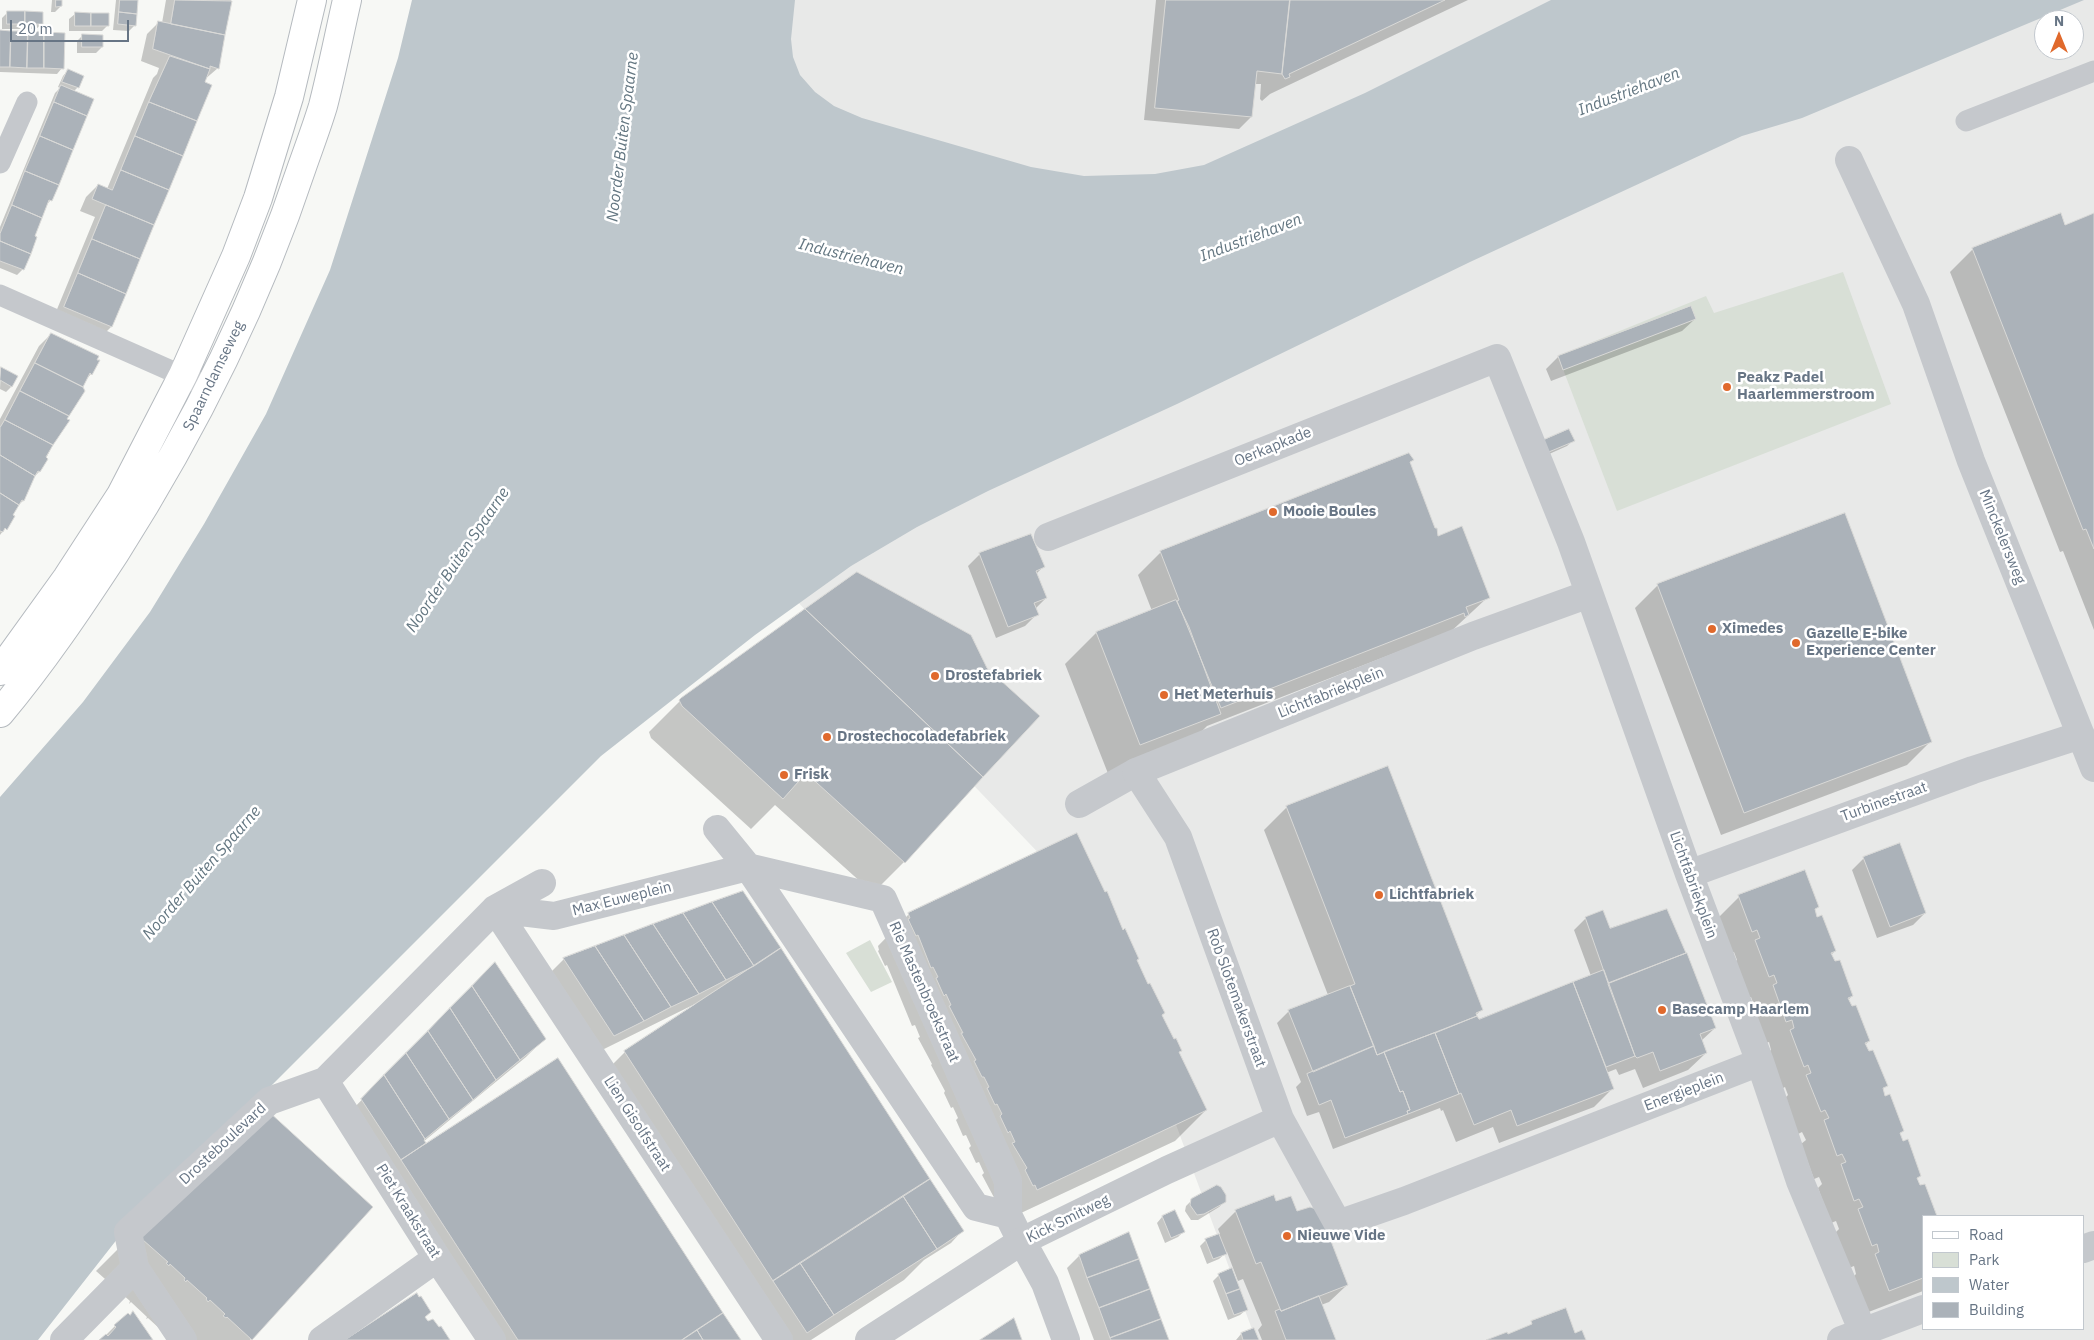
<!DOCTYPE html>
<style>
body{margin:0}
#map{position:relative;width:2094px;height:1340px;overflow:hidden;background:#f7f8f5;font-family:"IBM Plex Sans",sans-serif}
canvas{display:block}
.legend{position:absolute;left:1922px;top:1215px;width:162px;height:115px;box-sizing:border-box;background:#fff;border:1px solid #c2c8ce;margin:0;padding:6px 9px;list-style:none;font-size:15px;color:#677585}
.legend li{display:flex;align-items:center;gap:10px;height:25px}
.legend b{width:25px;border:1px solid #c2c8ce}
.north{position:absolute;left:2034px;top:10px;width:50px;height:50px;box-sizing:border-box;background:#fff;border:1px solid #c2c8ce;border-radius:50%;rotate:0deg;font-size:14px;font-weight:700;line-height:20px;text-align:center;color:#677585}
.north::after{content:'';display:block;margin:auto;width:18px;height:22px;background:#e0692c;clip-path:polygon(50% 0,100% 100%,50% 72%,0 100%)}
.scale{position:absolute;left:10px;top:20px;width:119px;height:22px;box-sizing:border-box;border:2px solid #677585;border-top:0;padding-left:6px;font-size:15px;line-height:18px;white-space:nowrap;color:#677585;-webkit-text-stroke:4px #fff;paint-order:stroke}
</style>
<div id="map">
<canvas width="2094" height="1340"></canvas>
<ul class="legend">
<li><b style="height:6px;background:#fff"></b>Road</li>
<li><b style="height:14px;background:#d8dfd6"></b>Park</li>
<li><b style="height:14px;background:#bec7cc"></b>Water</li>
<li><b style="height:14px;background:#abb2b9"></b>Building</li>
</ul>
<div class="north">N</div>
<div class="scale">20 m</div>
</div>
<script>
const c = document.querySelector('canvas').getContext('2d');
c.lineJoin = 'round';
function paint(path, color) { c.fillStyle = color; c.fill(path, 'evenodd'); }
function strokePath(path, color, width, dash) { c.strokeStyle = color; c.lineWidth = width; c.lineCap = dash ? 'butt' : 'round'; c.setLineDash(dash || []); c.stroke(path); }
function drawText(font, color, halo, rows, align = 'center') {
  c.font = font + ' "IBM Plex Sans",sans-serif'; c.lineWidth = 5; c.setLineDash([]); c.textBaseline = 'middle'; c.strokeStyle = halo; c.fillStyle = color; for (const [text, x, y, turn = 0] of rows) {
    c.save(); c.translate(x, y); c.rotate((+turn || 0) * Math.PI / 180); c.textAlign = isNaN(turn) ? turn : align; if (halo) c.strokeText(text, 0, 0); c.fillText(text, 0, 0); c.restore();
  }
}
paint(new Path2D(`
 M791,0H2094V1340H1256L1098,915L769,572L778,118ZM2044,20H2074V50H2044ZM1923,1216H2083V1329H1923Z`), '#e8e9e8');
paint(new Path2D(`
 M1843,272L1891,404L1617,511L1558,356L1706,296L1714,313Z
 M870,940L892,982L871,992L846,953Z`), '#d8dfd6');
paint(new Path2D(`
 M412,0H795L791,39L793,57L800,75L815,92L834,106L862,118L1031,167L1084,176L1155,174L1204,165L1365,93L1551,0H2084L1802,118L1742,136L1470,262L1177,404L988,491L917,527L851,566L755,635L601,756L201,1156L129,1224L38,1340H0V797L83,702L150,612L204,524L266,414L330,270L398,58Z`), '#bec7cc');
paint(new Path2D(`
 M52,0H61V6L55,12H51Z
 M116,0H137L135,25L129,31L113,30Z
 M166,0H231L218,68L204,80L203,83L210,86L111,327L99,339L53,319L95,217L80,211L86,197L98,185L107,189L153,78L157,74L159,68L141,61L147,34L159,22L162,23Z
 M1156,0H1468L1270,94L1262,101L1260,99L1261,84H1255L1251,117L1239,129L1144,120Z
 M8,12L42,24L36,29H2V18Z
 M75,14L108,25L102,31H69V19Z
 M0,32L62,68L57,74L0,72Z
 M83,35L102,47L96,53H77V41Z
 M68,70L78,87L73,92L51,200L46,205L23,269L17,275L0,268V227L55,93L60,88L58,87L63,76Z
 M2094,215V630L2063,551L2060,552L1950,272L1973,249L2064,226Z
 M1690,307L1695,319L1682,331L1551,381L1546,369L1558,357Z
 M51,334L91,374L86,380L39,472L33,478L23,501L16,507L12,515L14,516L0,535V419L39,346Z
 M1,368L11,387L6,392L0,389Z
 M1569,430L1573,440L1567,446L1538,459Z
 M1409,463L1437,537L1488,597L1445,637L1441,635L1207,726L1189,744L1109,776L1065,664L1096,633L1152,611L1138,575L1161,552Z
 M980,554L1043,567L1036,574L1046,598L1035,609L1037,614L1025,626L996,638L968,566Z
 M1658,585L1930,742L1907,765L1721,835L1635,608Z
 M986,669L1038,716L904,862L873,893L775,805L751,829L651,738L649,732L680,701Z
 M1287,807L1481,1010L1476,1015L1478,1020L1591,976L1574,930L1586,918L1610,930L1684,953L1680,957L1715,1028L1701,1041L1706,1053L1688,1070L1643,1088L1635,1069L1619,1075L1616,1069L1606,1073L1612,1089L1594,1107L1499,1143L1493,1127L1456,1142L1443,1110L1441,1111L1440,1108L1333,1149L1319,1112L1307,1116L1296,1087L1301,1082L1277,1023L1289,1011L1328,995L1264,830Z
 M1864,858L1925,913L1913,925L1877,938L1852,870Z
 M742,892L962,1231L951,1243L924,1260L904,1280L811,1340H792L602,1075L625,1052L696,1005L695,1004L596,1053L546,977L564,959Z
 M1739,897L1818,906L1814,910L1817,918L1835,951L1831,955L1852,996L1848,1000L1869,1041L1865,1045L1886,1086L1882,1090L1885,1097L1903,1130L1899,1134L1920,1175L1916,1179L1919,1187L1924,1186L1935,1216H1923V1291L1866,1313L1852,1278L1856,1274L1854,1266L1849,1268L1835,1233L1839,1229L1836,1221L1831,1223L1818,1188L1822,1184L1819,1177L1814,1179L1801,1144L1806,1140L1802,1132L1798,1134L1784,1099L1788,1095L1785,1087L1781,1089L1767,1054L1771,1050L1769,1042L1763,1044L1750,1009L1754,1005L1751,997L1746,999L1733,964L1737,960L1734,952L1729,954L1716,920Z
 M909,914L1136,961L1173,1041L1180,1051L1178,1053L1206,1110L1175,1141L1006,1220L982,1175L984,1173L979,1162L976,1163L969,1148L971,1146L966,1135L963,1136L956,1120L958,1118L953,1107L951,1108L944,1093L945,1091L931,1065L932,1064L918,1038L920,1037L915,1025L912,1026L887,965L885,966L878,951L879,950L878,946Z
 M495,964L544,1039L526,1057L423,1142L425,1145L739,1340H489L344,1118Z
 M1192,1200L1225,1201L1219,1207L1198,1220H1191L1185,1211L1186,1206Z
 M1276,1203L1296,1213L1347,1285L1329,1302L1321,1305L1334,1340H1262L1258,1330L1262,1325L1243,1279L1238,1281L1227,1252L1219,1259L1207,1264L1200,1246L1206,1240L1220,1234L1218,1229L1236,1211Z
 M371,1207L250,1340H172L148,1318L146,1319L147,1317L131,1302L129,1304L130,1301L96,1271L135,1232Z
 M1174,1212L1184,1231L1178,1237L1165,1243L1157,1223L1162,1217Z
 M1079,1256L1168,1340H1094L1067,1268Z
 M1219,1275L1246,1310L1240,1315L1228,1320L1213,1281Z
 M115,1326L151,1340H101Z
 M1241,1334L1258,1340H1236Z`), '#0003');
const building = new Path2D(`
 M56,0H62V6L56,7Z
 M120,0H138L137,14L119,12Z
 M175,0L232,1L225,35L171,24Z
 M1166,0H1290L1282,74L1257,71L1252,117L1155,108Z
 M1290,0H1445L1289,74L1290,77L1285,79L1282,74Z
 M7,11H25V24H7Z
 M25,11L43,12V24H25Z
 M75,12L91,13V26H75Z
 M119,12L137,14L136,26L118,24Z
 M91,13H109V26H91Z
 M158,21L225,35L219,69L210,66V69L153,49Z
 M0,30L11,31L10,67H0Z
 M11,31H28L27,68L10,67Z
 M28,31L44,32V68H27Z
 M44,32L65,33L64,69L44,68Z
 M82,34L103,35V47H82Z
 M170,56L210,69L205,82L212,85L197,121L149,102Z
 M68,69L84,76L79,88L62,82Z
 M61,85L94,99L87,116L54,102Z
 M54,102L87,116L73,150L40,136Z
 M149,102L197,121L183,156L135,136Z
 M40,136L73,150L59,185L25,171Z
 M135,136L183,156L169,190L121,170Z
 M121,170L169,190L154,225L92,199L98,184L112,190Z
 M25,171L59,185L52,201L49,200L42,218L12,205Z
 M12,205L42,218L35,236L37,237L31,254L0,241V234Z
 M106,205L154,225L140,259L92,239Z
 M2061,213L2065,225L2094,213V549L2086,529L2083,530L1972,248Z
 M92,239L140,259L126,294L78,273Z
 M0,241L31,254L24,270L0,261Z
 M78,273L126,294L112,327L64,307Z
 M1691,306L1696,319L1563,370L1558,356Z
 M51,333L99,356L97,360H100L92,375L90,373L83,387L35,363Z
 M35,363L83,387L85,391L69,416L20,391Z
 M1,367L18,376L12,387L0,380Z
 M20,391L69,416L67,419L70,420L53,445L5,420Z
 M5,420L53,445L46,457L48,459L40,472L38,471L35,476L0,455V428Z
 M1569,429L1575,441L1544,454L1539,442Z
 M1409,453L1414,460L1410,462L1435,528H1437L1438,536L1462,526L1490,598L1466,607L1469,615L1465,617L1464,613L1221,708L1177,601L1179,600L1160,551Z
 M0,455L35,476L24,501L22,500L19,505L0,493Z
 M0,493L19,505L13,515L15,516L7,530L5,528L3,532L0,531Z
 M1845,513L1932,742L1744,813L1657,584Z
 M1031,534L1045,567L1036,571L1047,598L1034,603L1039,615L1008,627L979,553Z
 M857,572L971,635L987,668L1040,716L983,777L805,609Z
 M1176,600L1189,627L1221,714L1140,745L1096,632Z
 M805,609L983,777L905,863L806,773L783,799L682,706L679,700L681,698Z
 M1388,766L1483,1010L1476,1013L1477,1016L1377,1055L1350,986L1355,984L1286,806Z
 M1077,833L1105,892L1107,891L1123,930L1125,928L1139,959L1137,960L1148,984L1150,983L1165,1013L1162,1015L1174,1039L1176,1038L1182,1051L1179,1052L1207,1110L1037,1190L1035,1185L1033,1186L1025,1170L1027,1168L1012,1143L1015,1142L1010,1131L1008,1133L1000,1116L1002,1114L997,1104L995,1105L987,1088L989,1087L984,1077H982L974,1061L976,1060L961,1033H963L949,1006L951,1005L946,994L944,996L936,978L938,977L933,967L931,968L918,935L916,936L908,919L910,918L908,913Z
 M1900,843L1926,913L1890,927L1863,857Z
 M1805,870L1819,907L1815,909L1817,917L1822,915L1836,951L1831,953L1835,961L1840,960L1853,996L1848,998L1852,1006L1856,1005L1870,1041L1865,1043L1869,1051L1873,1050L1888,1086L1883,1088L1885,1096L1890,1094L1904,1131L1900,1133L1903,1141L1908,1139L1921,1176L1917,1178L1920,1185L1925,1184L1937,1216H1923V1278L1889,1291L1875,1254L1879,1252L1877,1244L1872,1246L1858,1209L1863,1207L1859,1199L1854,1201L1841,1164L1846,1162L1842,1154L1837,1156L1824,1120L1829,1118L1825,1110L1821,1112L1806,1075L1811,1073L1808,1065L1804,1067L1790,1030L1794,1028L1792,1020L1786,1022L1773,985L1777,983L1774,975L1769,977L1755,940L1760,938L1757,930L1752,932L1738,895Z
 M743,891L781,948L754,966L712,902Z
 M712,902L754,966L726,980L683,913Z
 M1667,909L1686,953L1608,983L1585,917L1603,910L1610,928Z
 M683,913L726,980L699,994L653,924Z
 M653,924L699,994L671,1007L624,935Z
 M624,935L671,1007L644,1021L595,946Z
 M595,946L644,1021L614,1036L563,958Z
 M781,948L930,1179L773,1281L624,1051Z
 M1687,953L1716,1028L1700,1034L1707,1053L1660,1071L1653,1052L1637,1058L1635,1056L1608,984Z
 M495,962L546,1039L520,1060L472,986Z
 M1604,970L1635,1056L1606,1067L1573,982Z
 M1573,982L1614,1089L1517,1126L1511,1110L1474,1125L1461,1093L1459,1094L1435,1033L1477,1016L1479,1019Z
 M472,986L520,1060L496,1080L450,1008Z
 M1350,986L1374,1046L1313,1072L1288,1010Z
 M450,1008L496,1080L473,1100L428,1031Z
 M428,1031L473,1100L449,1119L406,1053Z
 M1435,1033L1459,1094L1408,1114L1407,1111L1410,1110L1403,1091L1400,1092L1384,1052Z
 M1374,1046L1377,1055L1384,1052L1400,1092L1403,1091L1410,1110L1407,1111L1408,1114L1345,1138L1331,1100L1319,1105L1307,1074Z
 M406,1053L449,1119L425,1139L384,1075Z
 M558,1058L723,1313L682,1340H518L401,1160Z
 M384,1075L425,1139L424,1140L426,1143L401,1160L361,1099Z
 M267,1110L373,1207L252,1340L227,1317L226,1318L223,1316L225,1314L210,1300L208,1302L206,1299L207,1298L187,1280L186,1282L184,1280L185,1278L170,1264L169,1266L166,1263L168,1262L134,1232Z
 M930,1179L964,1231L937,1249L903,1196Z
 M1217,1185L1221,1187L1226,1195V1202L1204,1214L1197,1215L1190,1205L1191,1199Z
 M1274,1195L1276,1201L1291,1196L1297,1211L1310,1207L1319,1210L1348,1285L1281,1311L1261,1262L1256,1264L1235,1210Z
 M903,1196L937,1249L834,1315L800,1263Z
 M1175,1210L1185,1232L1171,1238L1162,1216Z
 M1129,1232L1139,1259L1087,1278L1079,1255Z
 M1219,1234L1227,1254L1213,1259L1205,1239Z
 M1139,1259L1150,1289L1099,1308L1087,1278Z
 M800,1263L834,1315L807,1333L773,1281Z
 M1232,1268L1240,1289L1226,1294L1218,1274Z
 M1150,1289L1161,1319L1110,1338L1099,1308Z
 M1240,1289L1248,1310L1234,1315L1226,1294Z
 M417,1293L419,1297L421,1296L431,1312L425,1317L428,1321L433,1319L439,1327L441,1326L450,1340H345Z
 M1319,1296L1336,1340H1286L1275,1311L1280,1309L1281,1311Z
 M1566,1308L1575,1333L1582,1330L1586,1340H1486L1507,1332L1508,1334L1532,1324L1531,1321Z
 M133,1311L153,1340H99L106,1334L108,1336L116,1327L114,1325L128,1313L130,1315Z
 M723,1313L741,1340H703L697,1330Z
 M1014,1318L1022,1340H980Z
 M1161,1319L1169,1340H1111L1110,1338Z
 M1254,1328L1259,1340H1243L1241,1333Z
 M697,1330L703,1340H682Z`);
paint(building, '#abb2b9');
strokePath(building, '#d9d9d7', 1);
const secondary = new Path2D(`
 M0,671L67,578L121,495L183,375L236,256L258,198L289,97L312,0
 M0,713C42,663 79,608 115,553C192,432 257,303 302,167C309,147 317,126 323,106C332,71 339,35 347,0`);
strokePath(secondary, '#b5babf', 30);
strokePath(new Path2D(`
 M1966,121L2094,71
 M0,163L27,102
 M0,295L210,388`), '#c5c8cc', 21);
strokePath(new Path2D(`
 M1079,804L1136,772
 M717,829L748,867L976,1207L1008,1215L1016,1231
 M495,909L554,916L748,867L883,899L1008,1181V1215
 M495,909L779,1340
 M325,1081L437,1258L492,1340
 M135,1268L183,1340
 M64,1340L135,1268L128,1232L269,1101L325,1081L495,909L542,883
 M322,1340L437,1258`), '#c5c8cc', 28);
strokePath(new Path2D(`
 M1849,160L1916,304L1971,461L2094,768
 M1048,537L1497,358L1571,542L1689,874L1760,1062
 M1589,594L1473,636L1136,772L1178,837L1280,1119L1338,1224L1404,1201L1760,1062L1800,1181L1863,1332
 M1689,874L1973,770L2081,735
 M1022,1241L1045,1283L1066,1340
 M2083,1249L2094,1245
 M869,1340L1022,1241L1167,1170L1280,1119
 M1841,1340L1923,1309`), '#c5c8cc', 28);
strokePath(secondary, '#fff', 28);
for (const [x, y, r, color] of [
 [1727,387,5,"#e0692c"],
 [1273,512,5,"#e0692c"],
 [1712,629,5,"#e0692c"],
 [1796,643,5,"#e0692c"],
 [935,676,5,"#e0692c"],
 [1164,695,5,"#e0692c"],
 [827,737,5,"#e0692c"],
 [784,775,5,"#e0692c"],
 [1379,895,5,"#e0692c"],
 [1662,1010,5,"#e0692c"],
 [1287,1236,5,"#e0692c"]
]) { const dot = new Path2D(); dot.arc(x, y, r, 0, 2 * Math.PI); c.fillStyle = color; c.fill(dot); strokePath(dot, '#fff', 2); }
drawText('15px', '#677585', '#fff', [
 ["Spaarndamseweg",214,376,-64],
 ["Oerkapkade",1273,447,-22],
 ["Minckelersweg",2002,537,68],
 ["Lichtfabriekplein",1331,693,-22],
 ["Turbinestraat",1884,802,-20],
 ["Lichtfabriekplein",1693,885,70],
 ["Max Euweplein",622,899,-14],
 ["Rie Mastenbroekstraat",924,992,66],
 ["Rob Slotemakerstraat",1236,998,70],
 ["Energieplein",1684,1092,-21],
 ["Lien Gisolfstraat",637,1124,57],
 ["Drosteboulevard",223,1144,-43],
 ["Piet Kraakstraat",408,1211,58],
 ["Kick Smitweg",1068,1219,-26]
]);
drawText('bold 15px', '#677585', '#fff', [
 ["Peakz Padel",1737,378],
 ["Haarlemmerstroom",1737,395],
 ["Mooie Boules",1283,512],
 ["Ximedes",1722,629],
 ["Gazelle E-bike",1806,634],
 ["Experience Center",1806,651],
 ["Drostefabriek",945,676],
 ["Het Meterhuis",1174,695],
 ["Drostechocoladefabriek",837,737],
 ["Frisk",794,775],
 ["Lichtfabriek",1389,895],
 ["Basecamp Haarlem",1672,1010],
 ["Nieuwe Vide",1297,1236]
], 'left');
drawText('italic 16px', '#637681', '#fff', [
 ["Industriehaven",1629,92,-21],
 ["Noorder Buiten Spaarne",623,137,-83],
 ["Industriehaven",1251,238,-21],
 ["Industriehaven",851,257,14],
 ["Noorder Buiten Spaarne",458,560,-56],
 ["Noorder Buiten Spaarne",202,873,-49]
]);
</script>
